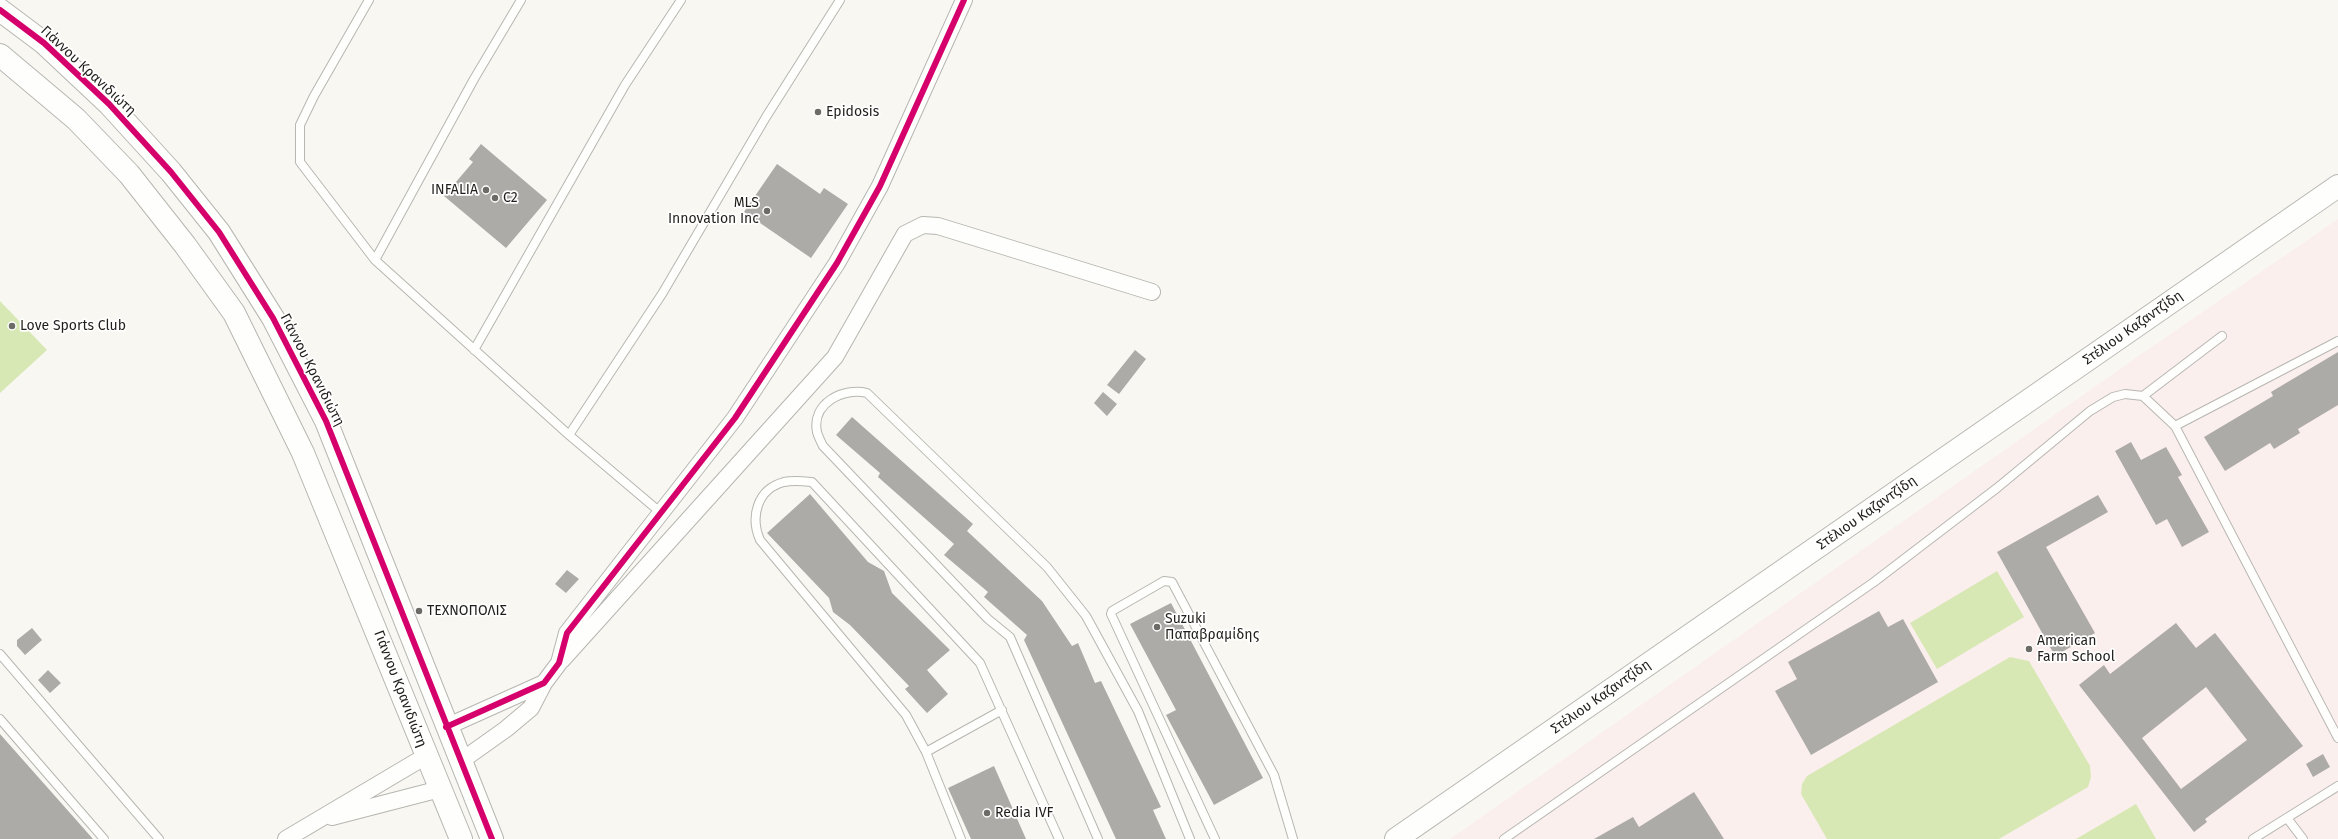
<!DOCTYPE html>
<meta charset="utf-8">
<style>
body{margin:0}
canvas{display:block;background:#f8f7f1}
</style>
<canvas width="2338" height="839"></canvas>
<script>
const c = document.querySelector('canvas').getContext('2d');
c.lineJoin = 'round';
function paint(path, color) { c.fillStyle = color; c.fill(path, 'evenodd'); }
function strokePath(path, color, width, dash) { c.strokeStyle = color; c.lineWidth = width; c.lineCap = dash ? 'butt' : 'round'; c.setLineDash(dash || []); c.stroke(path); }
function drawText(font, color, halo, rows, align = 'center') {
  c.font = font + ' "Fira Sans",sans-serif'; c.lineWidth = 3.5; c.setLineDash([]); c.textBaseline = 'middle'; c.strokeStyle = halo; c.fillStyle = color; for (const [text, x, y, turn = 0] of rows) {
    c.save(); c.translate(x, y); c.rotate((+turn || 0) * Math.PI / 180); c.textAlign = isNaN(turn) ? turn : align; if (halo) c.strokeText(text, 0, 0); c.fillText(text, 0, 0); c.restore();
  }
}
paint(new Path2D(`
 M2338,219V839H1450L2140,355Z`), '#fbefee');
paint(new Path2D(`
 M0,301L47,350L0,393Z
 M1997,571L2024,617L1937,669L1910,623Z
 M2010,657L2029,661L2090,766L2091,777L2088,787L1999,839H1827L1801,794L1802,784L1807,776Z
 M2136,804L2156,839H2076Z`), '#d8e8b4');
paint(new Path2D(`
 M481,144L547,200L506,248L444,196L473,162L469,159Z
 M777,164L820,194L824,188L848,204L811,258L744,212Z
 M1135,350L1146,359L1119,394L1107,385Z
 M2338,352V405L2298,429L2300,433L2274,449L2270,443L2225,471L2204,437L2273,396L2271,392Z
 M1103,392L1117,404L1107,416L1094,403Z
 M852,417L973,524L967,531L1042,601L1072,646L1078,643L1095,683L1101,681L1161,807L1153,810L1166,839H1116L1024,640L1027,635L984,597L988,592L944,555L954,544L878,477L880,473L836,435Z
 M2131,442L2141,460L2166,447L2182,475L2178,477L2209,532L2182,547L2167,519L2156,525L2115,451Z
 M810,494L868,562L884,571L892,593L950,650L927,670L948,694L927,713L905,689L909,686L850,625L833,612L829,598L767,533Z
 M2098,495L2108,512L2046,547L2095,633L2055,656L1997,552Z
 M567,570L579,579L566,593L555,584Z
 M1171,603L1263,778L1214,805L1166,715L1176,710L1130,624Z
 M1879,611L1888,627L1903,619L1938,682L1811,755L1775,691L1797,679L1788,662Z
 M2176,623L2196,648L2215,633L2303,746L2205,819L2207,822L2194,832L2079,685L2104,665L2110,674ZM2206,687L2247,740L2181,789L2142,738Z
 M32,628L42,640L25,655L17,646V640Z
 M48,670L61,683L50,693L38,680Z
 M0,734L78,822L93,839H0Z
 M2323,754L2330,767L2313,777L2306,764Z
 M994,766L1026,839H971L948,788Z
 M1694,792L1724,839H1594L1633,817L1639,827Z`), '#adaba7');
const lane = new Path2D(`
 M369,0L314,96L300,125V162L375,260L569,435L660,512
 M375,260L474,79L521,0
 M474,350L625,85L681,0
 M2143,396L2222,336
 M2175,426L2338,341
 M569,435L662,294L766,117L840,0
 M0,654L159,839
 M0,719L104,839
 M926,752L1002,710
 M2287,818L2303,839
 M961,839L926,752L906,715L760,540C750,517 757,489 784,482C793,480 802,481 812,482L980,663L1059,839
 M1098,839L1010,637L988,619L823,446C821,442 818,436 817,432C811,403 844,387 867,393L1047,567L1086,616L1138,711L1190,839
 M1215,839L1111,614L1112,611L1164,581L1172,582L1274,775L1293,839
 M1504,839L1874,582L1997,488L2090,411L2113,397L2125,394L2143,396L2175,426L2338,738
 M2253,839L2338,786`);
const street = new Path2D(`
 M562,660L835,357L905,234L923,225L938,226L1152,292
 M446,727L544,683L559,663L567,633L735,418L837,263L880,186L964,0
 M461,761L506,729L531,708L544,683
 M332,817L440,789
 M286,839L426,756`);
const secondary = new Path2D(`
 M0,10L44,43L109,104L171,172L219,232L273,318L326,421L492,839
 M0,55L76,119L129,174L185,245L234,313L303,453L461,839
 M1396,839L2338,186`);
strokePath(lane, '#b7b6b1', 10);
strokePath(street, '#b7b6b1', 18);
strokePath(secondary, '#b7b6b1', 24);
strokePath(lane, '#fefefd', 8);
strokePath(street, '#fefefd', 16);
strokePath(secondary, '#fefefd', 22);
strokePath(new Path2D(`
 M0,10L44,43L109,104L171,172L219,232L273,318L326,421L492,839
 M446,727L544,683L559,663L567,633L735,418L837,263L880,186L964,0`), '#d6006c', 6);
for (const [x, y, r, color] of [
 [818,112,4,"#6c6b66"],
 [486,190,4,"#6c6b66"],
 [495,198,4,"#6c6b66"],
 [767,211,4,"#6c6b66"],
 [12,326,4,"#6c6b66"],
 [419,611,4,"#6c6b66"],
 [1157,627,4,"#6c6b66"],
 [2029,649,4,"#6c6b66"],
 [987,813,4,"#6c6b66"]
]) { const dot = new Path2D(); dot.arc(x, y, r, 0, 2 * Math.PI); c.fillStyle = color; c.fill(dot); strokePath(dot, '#fff', 1.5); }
drawText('14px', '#201f1b', '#fff', [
 ["Γιάννου Κρανιδιώτη",88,71,43],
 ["Στέλιου Καζαντζίδη",2133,328,-35],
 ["Γιάννου Κρανιδιώτη",312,370,63],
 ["Στέλιου Καζαντζίδη",1867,513,-35],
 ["Γιάννου Κρανιδιώτη",400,689,69],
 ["Στέλιου Καζαντζίδη",1601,697,-35]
]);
drawText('14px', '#201f1b', '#fff', [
 ["Epidosis",826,112],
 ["INFALIA",478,190,"right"],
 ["C2",503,198],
 ["MLS",759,203,"right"],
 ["Innovation Inc",759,219,"right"],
 ["Love Sports Club",20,326],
 ["ΤΕΧΝΟΠΟΛΙΣ",427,611],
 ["Suzuki",1165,619],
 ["Παπαβραμίδης",1165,635],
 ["American",2037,641],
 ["Farm School",2037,657],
 ["Redia IVF",995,813]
], 'left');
</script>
